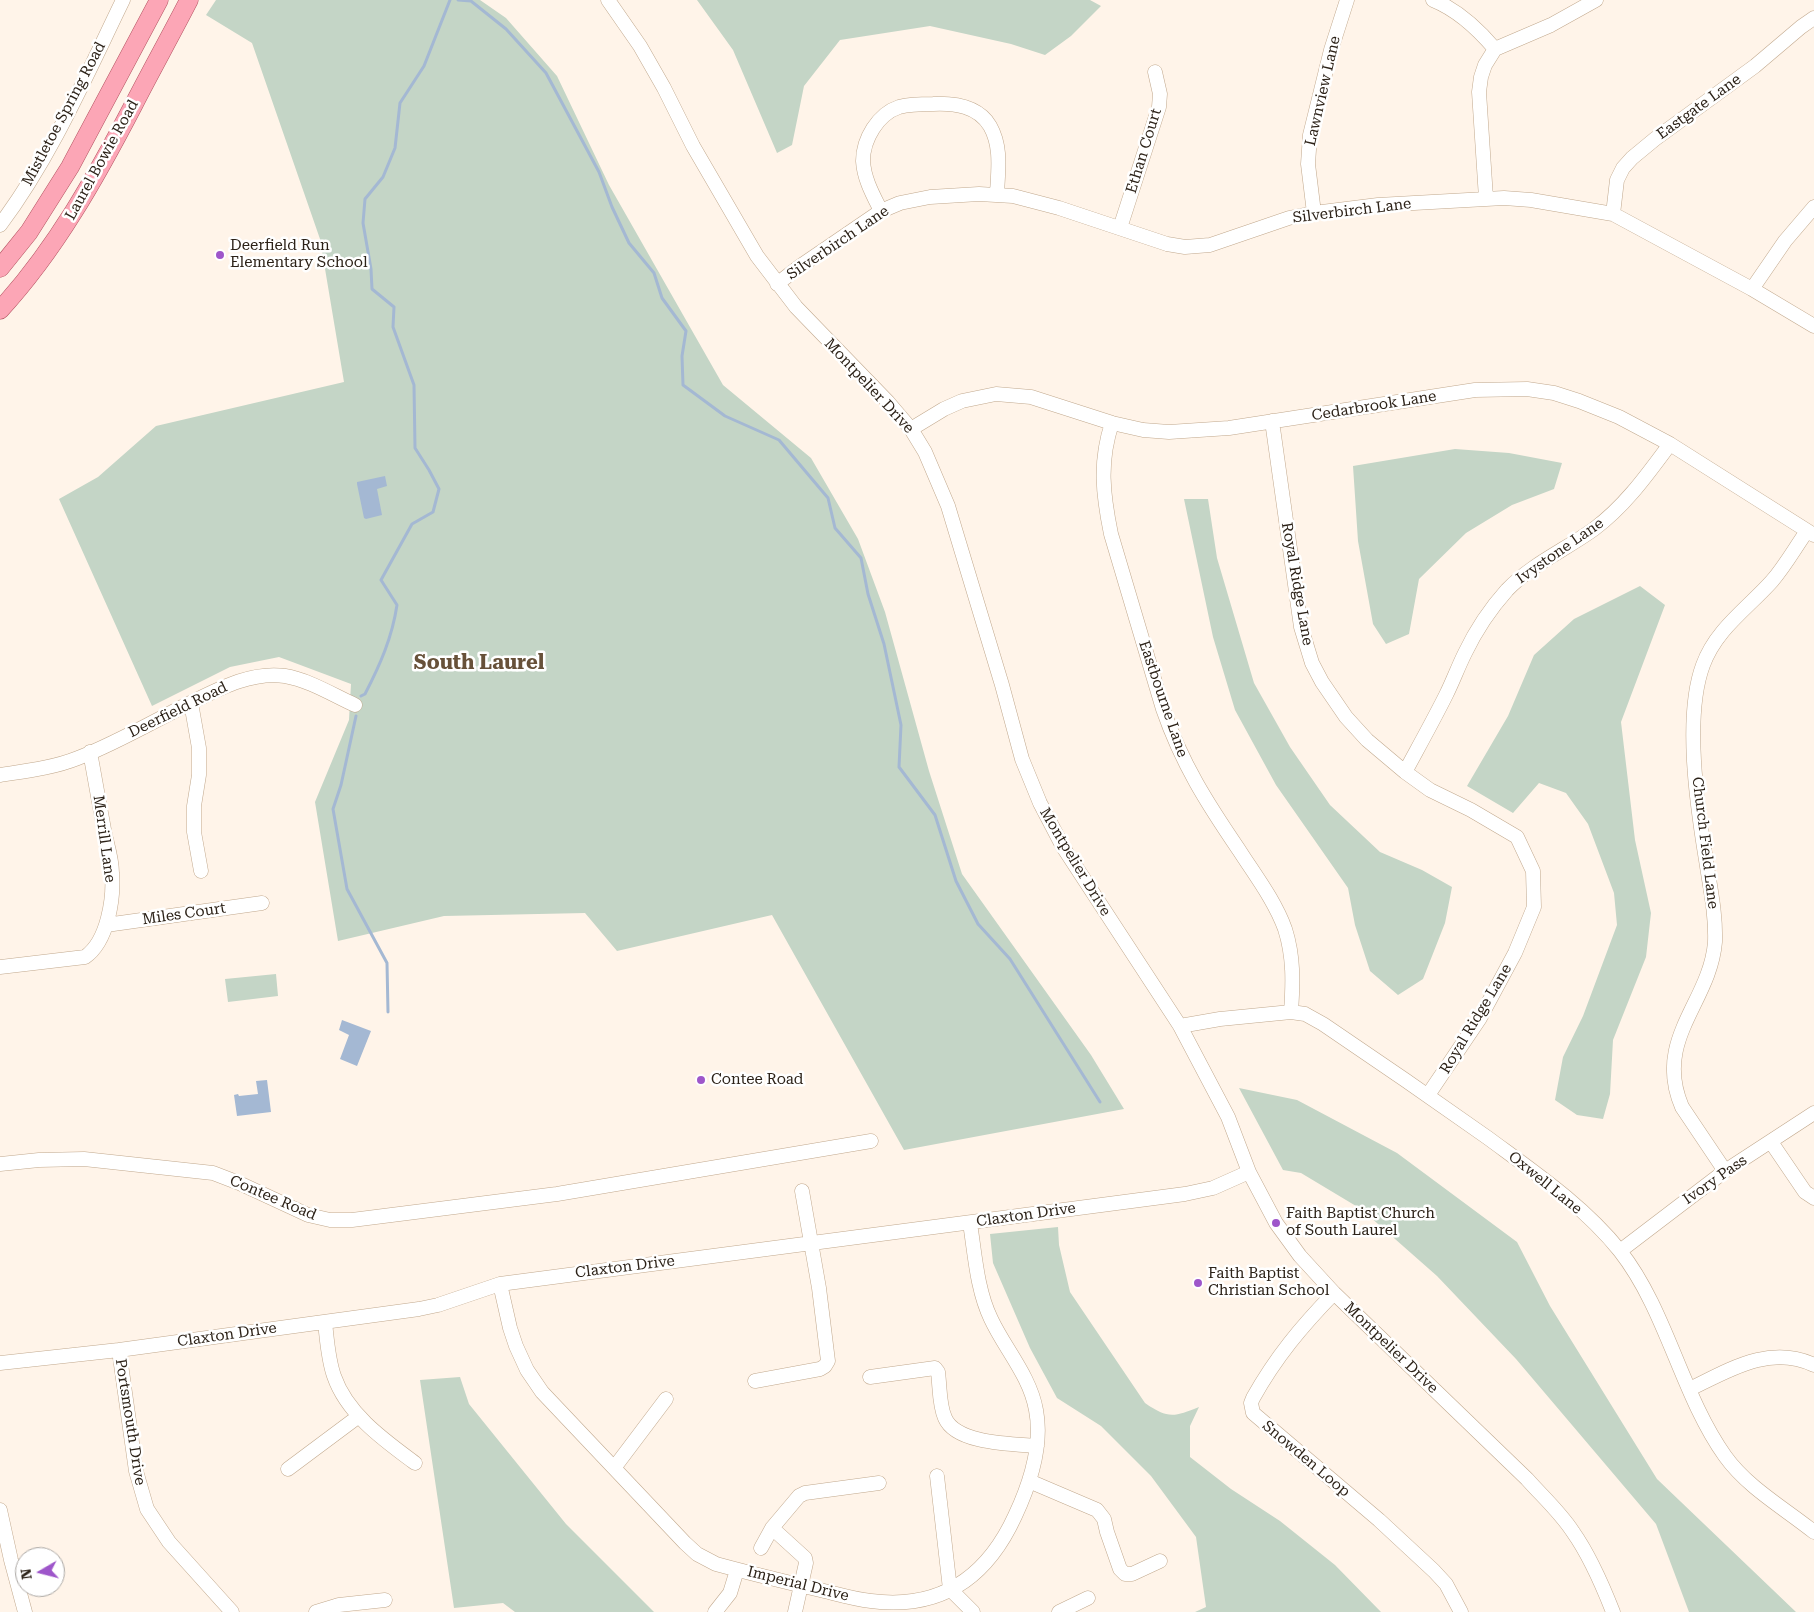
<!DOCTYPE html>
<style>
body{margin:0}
#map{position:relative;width:1814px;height:1612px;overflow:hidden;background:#fff4e9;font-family:"Roboto Serif",serif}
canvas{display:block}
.north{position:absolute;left:15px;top:1547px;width:50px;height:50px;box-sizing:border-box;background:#fff;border:1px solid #aba7a3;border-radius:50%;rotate:262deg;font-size:14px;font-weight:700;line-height:20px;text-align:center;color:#2c2218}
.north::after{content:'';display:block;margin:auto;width:18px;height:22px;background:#9e56ca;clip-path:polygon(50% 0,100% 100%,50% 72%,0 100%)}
</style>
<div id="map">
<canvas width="1814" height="1612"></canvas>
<div class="north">N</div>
</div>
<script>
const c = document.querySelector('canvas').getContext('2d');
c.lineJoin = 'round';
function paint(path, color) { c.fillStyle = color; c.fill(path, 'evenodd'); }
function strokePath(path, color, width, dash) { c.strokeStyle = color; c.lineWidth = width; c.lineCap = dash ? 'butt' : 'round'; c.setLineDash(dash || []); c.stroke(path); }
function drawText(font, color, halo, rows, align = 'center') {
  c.font = font + ' "Roboto Serif",serif'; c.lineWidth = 5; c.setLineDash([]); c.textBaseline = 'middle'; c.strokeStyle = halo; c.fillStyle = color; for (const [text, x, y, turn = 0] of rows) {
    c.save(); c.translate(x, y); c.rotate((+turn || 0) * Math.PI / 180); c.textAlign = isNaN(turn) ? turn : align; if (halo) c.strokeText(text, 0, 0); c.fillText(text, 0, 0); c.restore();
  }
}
paint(new Path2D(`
 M216,0H480L506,18L557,76L609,185L723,385L811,458L858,539L885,612L929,771L962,874L1091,1055L1124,1109L904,1150L772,915L617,951L585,913L444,916L338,941L315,802L349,720L351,684L279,657L230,667L152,706L59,499L98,477L156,426L344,382L320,239L252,43L206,15Z
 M697,0H1090L1101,6L1071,36L1045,55L1011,44L930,26L840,40L804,86L792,145L777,153L733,50Z
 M1455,449L1509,453L1562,463L1554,489L1512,505L1466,533L1419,579L1409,634L1386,644L1373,624L1358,541L1353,466Z
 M1184,499H1208L1217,558L1254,683L1290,747L1330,805L1380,852L1422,870L1452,887L1445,923L1423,979L1398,995L1370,971L1355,925L1348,888L1276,785L1235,710L1213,637Z
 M1640,586L1665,605L1621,722L1635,840L1651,913L1646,957L1613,1040L1610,1094L1603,1119L1577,1115L1555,1100L1563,1057L1583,1016L1617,925L1614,893L1588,824L1566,793L1539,783L1513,813L1467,786L1508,716L1534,655L1574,619Z
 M276,974L278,996L228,1002L225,979Z
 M1239,1088L1297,1100L1397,1153L1517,1242L1550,1306L1657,1479L1796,1612H1689L1656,1524L1516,1359L1437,1276L1361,1209L1301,1173L1283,1170Z
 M1058,1227L1059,1245L1070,1292L1145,1403C1168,1419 1174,1417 1199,1407L1190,1426V1457L1231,1489L1280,1521L1335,1565L1381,1612H1195L1206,1607L1196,1537L1151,1476L1101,1426L1057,1398L1030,1348L993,1263L990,1234Z
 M460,1377L469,1404L566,1524L654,1612H515L503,1603L454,1608L420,1380Z`), '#c4d5c6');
paint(new Path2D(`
 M385,476L387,486L377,489L382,515L366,519L364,518L357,484V482Z
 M342,1020L371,1031L357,1066L340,1059L349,1035L339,1030Z
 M267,1080L271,1112L237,1116L234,1095L238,1094L239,1096L258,1094L256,1081Z`), '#a4b8d3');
strokePath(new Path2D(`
 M458,0L471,1L506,29L546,73L599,172L612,207L629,243L654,273L662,298L686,331L682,356L683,385L725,416L779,440L828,498L835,528L861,558L868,594L884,644L901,725L899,767L935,815L956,881L978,924L1010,959L1100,1102
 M361,696L365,694C380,665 392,638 397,605L381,580L412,524L433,512L439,489L429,470L415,448L414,385L393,327L394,307L372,289L371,269L363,223L365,199L383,177L395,148L400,103L424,66L450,0
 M356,716L341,785L333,809L347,889L387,963L388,1012`), '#a4b8d3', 3);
const minor = new Path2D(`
 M608,0L640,46L664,88L693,146L757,256L796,307L888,402L911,429L925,452L948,506L1002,685L1022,759L1040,803L1063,847L1180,1026L1228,1117L1249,1172L1276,1223L1300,1256L1334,1293L1527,1479C1542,1496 1560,1512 1573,1532C1590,1556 1602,1584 1613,1612
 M1433,0C1458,10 1478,29 1495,49
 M1486,198L1479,92L1481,77L1485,65L1495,49L1551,25L1596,0
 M881,211C873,195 864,179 863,161C863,139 878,114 899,107C910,104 922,104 933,104C955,103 978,106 990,126C1002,147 998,171 997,194
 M1314,213L1308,164L1310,135L1331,50L1347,0
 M1613,214L1617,180L1623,168L1632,158L1655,139L1755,66L1801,27L1814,18
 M0,225C51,157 86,76 123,0
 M1120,228L1159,107L1160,94L1155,72
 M777,284L799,267L881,211L900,203L930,197L979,194L1013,196L1059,208L1167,244L1185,247L1210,245L1289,218L1314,213L1378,205L1504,198L1531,200L1613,214L1752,289L1814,326
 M1752,289L1785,241L1814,207
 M1272,421L1301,627L1312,663L1322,682L1346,717L1367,740L1405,772L1430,790L1471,810L1517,837L1533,871L1534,907L1515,953L1480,1018L1428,1095
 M1112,423C1099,462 1103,495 1111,534L1163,709C1182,764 1207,803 1239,850C1255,875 1275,901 1285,929C1294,957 1293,984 1291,1012
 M911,429L944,409L962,401L996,394L1031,397L1112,423L1143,430L1169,432L1229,428L1475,390L1527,389L1554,393L1579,401L1619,417L1670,444L1814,535
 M191,703L199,748V775L194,806V832L201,871
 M1405,772C1419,746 1433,721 1446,695C1453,681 1458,667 1465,653C1476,630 1490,609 1507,590C1532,564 1565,550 1594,529C1625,506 1647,475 1670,444
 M0,775C26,771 53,768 78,758C114,744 149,724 184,706C215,691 249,671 285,676C309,680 333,695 355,705
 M106,925L262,903
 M0,967L85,957C108,941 114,898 112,873C112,860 108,847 105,835C100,807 95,780 90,752
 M1180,1026L1220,1019L1291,1012L1305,1014L1323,1024C1378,1061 1433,1099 1488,1138C1534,1172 1584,1206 1620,1251C1667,1311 1681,1394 1725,1456C1747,1487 1784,1508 1814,1532
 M1771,1142L1805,1192L1814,1198
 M0,1164L39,1160L84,1159L213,1173L239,1183L308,1215L330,1220H352L557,1194L871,1141
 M1725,1171L1682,1107C1653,1039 1710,1003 1715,942C1716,914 1710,887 1706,860C1697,805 1684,716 1703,665C1716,629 1748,608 1772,581C1785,566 1795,548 1807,531
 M1620,1251L1725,1171L1814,1113
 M500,1284L510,1328L516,1346L527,1370L542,1392L685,1543L697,1554L716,1564C749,1573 782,1581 816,1589C834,1593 852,1599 871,1601C941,1610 987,1577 1015,1516C1030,1484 1043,1446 1036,1410C1030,1376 1005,1349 991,1319C977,1290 975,1255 970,1223
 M1334,1293C1301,1327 1276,1357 1253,1398L1251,1403L1253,1413L1379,1520L1434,1571L1446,1584L1461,1612
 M325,1322C327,1340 328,1359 334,1376C347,1414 384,1440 415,1463
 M119,1350L136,1471L147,1509L169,1542L232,1612
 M0,1363L119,1350L419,1309L438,1305L500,1284L1185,1194L1213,1188L1249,1172
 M870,1377L935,1368L938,1372C940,1387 939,1405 945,1418C956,1444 1013,1444 1037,1446
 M755,1381L820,1369L825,1366L828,1361L819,1288L802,1191
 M1690,1389C1729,1370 1770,1344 1814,1365
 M614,1468L666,1399
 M288,1469L359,1416
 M937,1476L950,1589L973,1612
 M1029,1481L1097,1510L1104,1519L1107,1532L1120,1569L1125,1574H1132L1160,1561
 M0,1510L11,1560L25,1612
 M772,1528L805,1558L806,1563L795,1612
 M761,1548L772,1528L799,1496L805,1493L879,1483
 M316,1612L339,1605L385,1600
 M715,1612L730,1593L737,1570
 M1059,1612L1088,1598`);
const major = new Path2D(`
 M0,268L29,232L70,167L159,0
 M0,310C56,249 96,177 134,104C152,69 171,35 189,0`);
strokePath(minor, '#c1a88d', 15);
strokePath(major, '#b2515f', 19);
strokePath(minor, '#fff', 14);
strokePath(major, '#fca6b6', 18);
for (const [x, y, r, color] of [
 [220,255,5,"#9e56ca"],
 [701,1080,5,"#9e56ca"],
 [1276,1223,5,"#9e56ca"],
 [1198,1283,5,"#9e56ca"]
]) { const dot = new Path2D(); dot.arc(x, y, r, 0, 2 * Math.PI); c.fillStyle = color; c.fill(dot); strokePath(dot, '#fff', 2); }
drawText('15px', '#2c2218', '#fff', [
 ["Lawnview Lane",1323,91,-77],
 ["Eastgate Lane",1699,107,-36],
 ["Mistletoe Spring Road",64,114,-62],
 ["Ethan Court",1144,151,-73],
 ["Laurel Bowie Road",102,160,-61],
 ["Silverbirch Lane",1352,211,-7],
 ["Silverbirch Lane",838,243,-34],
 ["Montpelier Drive",869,386,47],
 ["Cedarbrook Lane",1374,406,-9],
 ["Ivystone Lane",1560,551,-35],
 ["Royal Ridge Lane",1297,584,80],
 ["Eastbourne Lane",1163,699,71],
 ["Deerfield Road",178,710,-26],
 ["Merrill Lane",104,839,82],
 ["Church Field Lane",1705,843,83],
 ["Montpelier Drive",1075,862,59],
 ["Miles Court",184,914,-8],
 ["Royal Ridge Lane",1476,1019,-59],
 ["Ivory Pass",1715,1180,-35],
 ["Oxwell Lane",1545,1183,39],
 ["Contee Road",273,1198,23],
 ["Claxton Drive",1026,1215,-8],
 ["Claxton Drive",625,1267,-7],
 ["Claxton Drive",227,1335,-8],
 ["Montpelier Drive",1391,1348,44],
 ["Portsmouth Drive",130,1422,81],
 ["Snowden Loop",1306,1459,40],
 ["Imperial Drive",798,1584,14]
]);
drawText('15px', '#2c2218', '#fff', [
 ["Deerfield Run",230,246],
 ["Elementary School",230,263],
 ["Contee Road",711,1080],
 ["Faith Baptist Church",1286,1214],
 ["of South Laurel",1286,1231],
 ["Faith Baptist",1208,1274],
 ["Christian School",1208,1291]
], 'left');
drawText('bold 20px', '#675139', '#fff', [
 ["South Laurel",479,663]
]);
</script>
